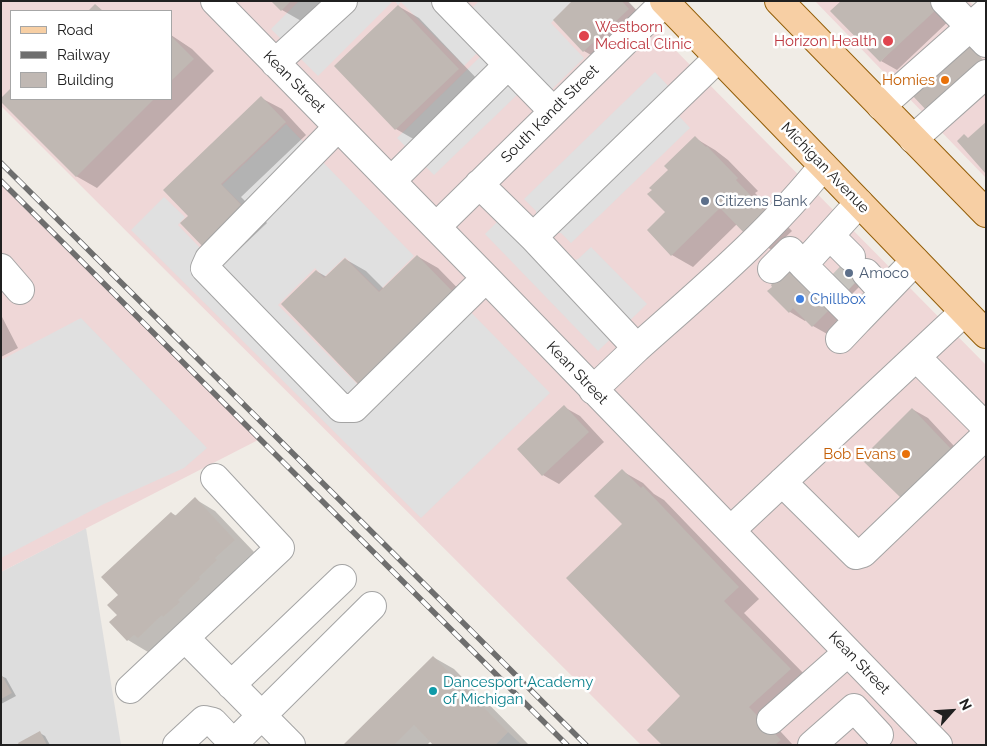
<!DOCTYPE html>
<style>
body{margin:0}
#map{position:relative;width:987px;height:746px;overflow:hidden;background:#f0ece6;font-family:Raleway,sans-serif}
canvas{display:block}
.frame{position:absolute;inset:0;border:2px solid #202020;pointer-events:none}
.legend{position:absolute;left:10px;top:10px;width:162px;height:90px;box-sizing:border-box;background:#fff;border:1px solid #a6a6a6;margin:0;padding:6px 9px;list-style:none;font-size:15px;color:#202020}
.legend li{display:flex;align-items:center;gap:10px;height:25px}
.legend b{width:25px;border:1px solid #a6a6a6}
.north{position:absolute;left:927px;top:686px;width:50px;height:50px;-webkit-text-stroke:4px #fff;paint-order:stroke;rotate:64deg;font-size:14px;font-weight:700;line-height:20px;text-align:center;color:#202020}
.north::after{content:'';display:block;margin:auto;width:18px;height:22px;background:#202020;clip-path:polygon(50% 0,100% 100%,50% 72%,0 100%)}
</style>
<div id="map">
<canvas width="987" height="746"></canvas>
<div class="frame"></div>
<ul class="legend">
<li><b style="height:6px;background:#f7cfa4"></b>Road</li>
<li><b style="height:6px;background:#6e6e6e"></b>Railway</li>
<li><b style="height:14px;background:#c0b8b3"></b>Building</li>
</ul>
<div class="north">N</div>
</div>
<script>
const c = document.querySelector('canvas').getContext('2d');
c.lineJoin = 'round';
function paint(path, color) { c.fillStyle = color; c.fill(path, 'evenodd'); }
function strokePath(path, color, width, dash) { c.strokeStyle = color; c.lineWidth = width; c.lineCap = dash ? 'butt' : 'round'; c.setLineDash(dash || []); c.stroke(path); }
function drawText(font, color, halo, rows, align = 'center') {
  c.font = font + ' Raleway,sans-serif'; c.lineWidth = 5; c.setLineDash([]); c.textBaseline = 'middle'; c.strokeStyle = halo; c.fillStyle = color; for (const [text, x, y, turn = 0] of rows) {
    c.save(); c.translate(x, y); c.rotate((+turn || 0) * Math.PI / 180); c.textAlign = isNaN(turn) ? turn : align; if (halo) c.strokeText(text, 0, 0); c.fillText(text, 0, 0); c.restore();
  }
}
paint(new Path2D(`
 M86,528L121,745H1V572Z`), '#ddd');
paint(new Path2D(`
 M1,1H627L986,365V745H641L1,106ZM11,11H171V99H11Z
 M815,1H969L986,18V178Z
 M1,181L260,439L1,572Z`), '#efd7d7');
paint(new Path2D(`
 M299,1H393L318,76L271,29Z
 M395,1H437L482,48L464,66L401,2L398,5Z
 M479,1H572L551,23L584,58L550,91L469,11Z
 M481,56L518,94L434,175L397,138Z
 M655,72L686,105L679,113V116L690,128L571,243L561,233H558L553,237L575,260L578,259L591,247L647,304L598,351L485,234L516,203L530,216L536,215V211L524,199Z
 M286,124L414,256L379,291L345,257L324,277L315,268L278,305L361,388L455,296L550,393L421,518L131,230L164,197L185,217L178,225L204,252L248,211L222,185Z
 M81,318L207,448L184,468L104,504L1,558V360Z
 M508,732L522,745H495Z`), '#e0e0e0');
paint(new Path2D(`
 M273,1H324L303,22L282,10Z
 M574,1H628L644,18L600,60L584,51L554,20Z
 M937,1L953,17L897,70L881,61Z
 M398,6L419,18L479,81L417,141L396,129L335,66Z
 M171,35L192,49L214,71L97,188L76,176L1,100L11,90V99H171Z
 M261,98L282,109L306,135L241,197L267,223L227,261L207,249L189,216Z
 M695,138L715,150L728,160L758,191L755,193L792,231L772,250L751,238L737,224L693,267L672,255L667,212L670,170Z
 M862,255L876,270L849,297L844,294Z
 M417,256L438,268L475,306L282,304L316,271L327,277L345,259L366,271L384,289Z
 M769,291L848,316L829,335L813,326L806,320L805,321L790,312Z
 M1,315L18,348L1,357Z
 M564,407L580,416L604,442L559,484L543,475Z
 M912,409L928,418L967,460L917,506Z
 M622,471L643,483L654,494L664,500L759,599L744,613L811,681L769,719L793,745H663L681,696L624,524Z
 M195,499L215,511L254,552L235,570L237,573L159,649L155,646L148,652L128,640L111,622L119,615L120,595L171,513L177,516Z
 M433,657L454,669L528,744L435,745L431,741L427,745H346Z
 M1,676L6,678L16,696L1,704Z
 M40,733L45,736L50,745H20Z`), '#0003');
paint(new Path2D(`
 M271,1H291L281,11Z
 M572,1H622L629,9L583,52L553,20Z
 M841,1H932L938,8L880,62L830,11Z
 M95,4L103,11H88Z
 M398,5L459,69L395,130L334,66Z
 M171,36L194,59L171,81Z
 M967,41L984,61L929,113L912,95Z
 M11,88V99H154L76,177L1,102V98Z
 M261,96L286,122L221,184L247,211L206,250L180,223L188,216L163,190Z
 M986,122V174L957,141L964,134L968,138Z
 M695,136L706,147L707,146L738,178L736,180L772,218L750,239L720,208L671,256L647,230L665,212L647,194L652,190L649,188L668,170L664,166Z
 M857,251L872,267L843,295L828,279Z
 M417,255L455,294L360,386L281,304L316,270L324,278L345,258L379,292Z
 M791,264L833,306L812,327L793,308L789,313L767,291L772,287L771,285Z
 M564,405L589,432L542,476L517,449Z
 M912,408L952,450L901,498L861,459Z
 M622,469L641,488L643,486L739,587L724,601L791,669L749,707L781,740L775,745H662L647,730L680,696L566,578L622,524L594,496Z
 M195,497L235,540L215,558L217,560L199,577L200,579L178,600L180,602L163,617L162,615L138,638L134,635L127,641L109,622L117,615L107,605L118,595L101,577L171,512L175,516Z
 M433,656L508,732L495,745H433L414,725L394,745H343Z
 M1,674L12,693L1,699Z
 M40,731L47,745H19L18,743Z`), '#c0b8b3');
strokePath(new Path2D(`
 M834,273L850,288`), '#c6c3be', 28, [28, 14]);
const minor = new Path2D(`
 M215,1L486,278L938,745
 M446,1L553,111
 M945,1L986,43
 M718,58L533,237L637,348C702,290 769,234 823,166
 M275,63L343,1
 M881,106L986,13
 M338,127L209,259L205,268L341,408H354L486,278
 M913,139L986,74
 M391,181L508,65
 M479,184L533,237
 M859,203L803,265L858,320L915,261
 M436,227L665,2
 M830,236L851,257
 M1,268L20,290
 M772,269L790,251L803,265
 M866,273L884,293
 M840,339L858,320
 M916,357L986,427
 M593,390L637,348
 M782,482L856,555L863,553L986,435
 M731,530L964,312
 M185,638L291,745
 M231,685L342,579
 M130,689L280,548L215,478
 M771,720L848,652
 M177,745L204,720L213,722L233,743
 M232,745L372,606
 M812,745L854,708L879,735`);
const major = new Path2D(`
 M664,1L986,334
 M779,1L986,213`);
strokePath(minor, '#a4a4a4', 30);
strokePath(major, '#935e08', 30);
strokePath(minor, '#fff', 28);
strokePath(major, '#f7cfa4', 28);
const rail = new Path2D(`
 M1,163L586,745
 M1,181L567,745`);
strokePath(rail, '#6e6e6e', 5.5);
strokePath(rail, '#fff', 4, [11]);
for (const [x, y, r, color] of [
 [584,36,6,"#e0444e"],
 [888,41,6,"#e0444e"],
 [945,80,5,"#e8710a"],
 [705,201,5,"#5c6f8a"],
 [849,273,5,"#5c6f8a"],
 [800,299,5,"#3f7fe0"],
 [906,454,5,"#e8710a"],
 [433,691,5,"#0f9aa8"]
]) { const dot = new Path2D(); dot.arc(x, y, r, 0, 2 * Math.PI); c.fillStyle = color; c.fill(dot); strokePath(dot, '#fff', 2); }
drawText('15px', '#be3a42', '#fff', [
 ["Westborn",595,27],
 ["Medical Clinic",595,44],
 ["Horizon Health",877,41,"right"]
], 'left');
drawText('15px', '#c56008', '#fff', [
 ["Homies",935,80],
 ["Bob Evans",896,454]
], 'right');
drawText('15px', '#202020', '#fff', [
 ["Kean Street",294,82,45],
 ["South Kandt Street",550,114,-45],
 ["Michigan Avenue",825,168,46],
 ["Kean Street",577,373,46],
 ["Kean Street",859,663,46]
]);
drawText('15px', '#4e5e75', '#fff', [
 ["Citizens Bank",715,201],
 ["Amoco",859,273]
], 'left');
drawText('15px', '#366cbe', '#fff', [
 ["Chillbox",810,299]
], 'left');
drawText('15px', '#0d838f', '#fff', [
 ["Dancesport Academy",443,682],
 ["of Michigan",443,699]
], 'left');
</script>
